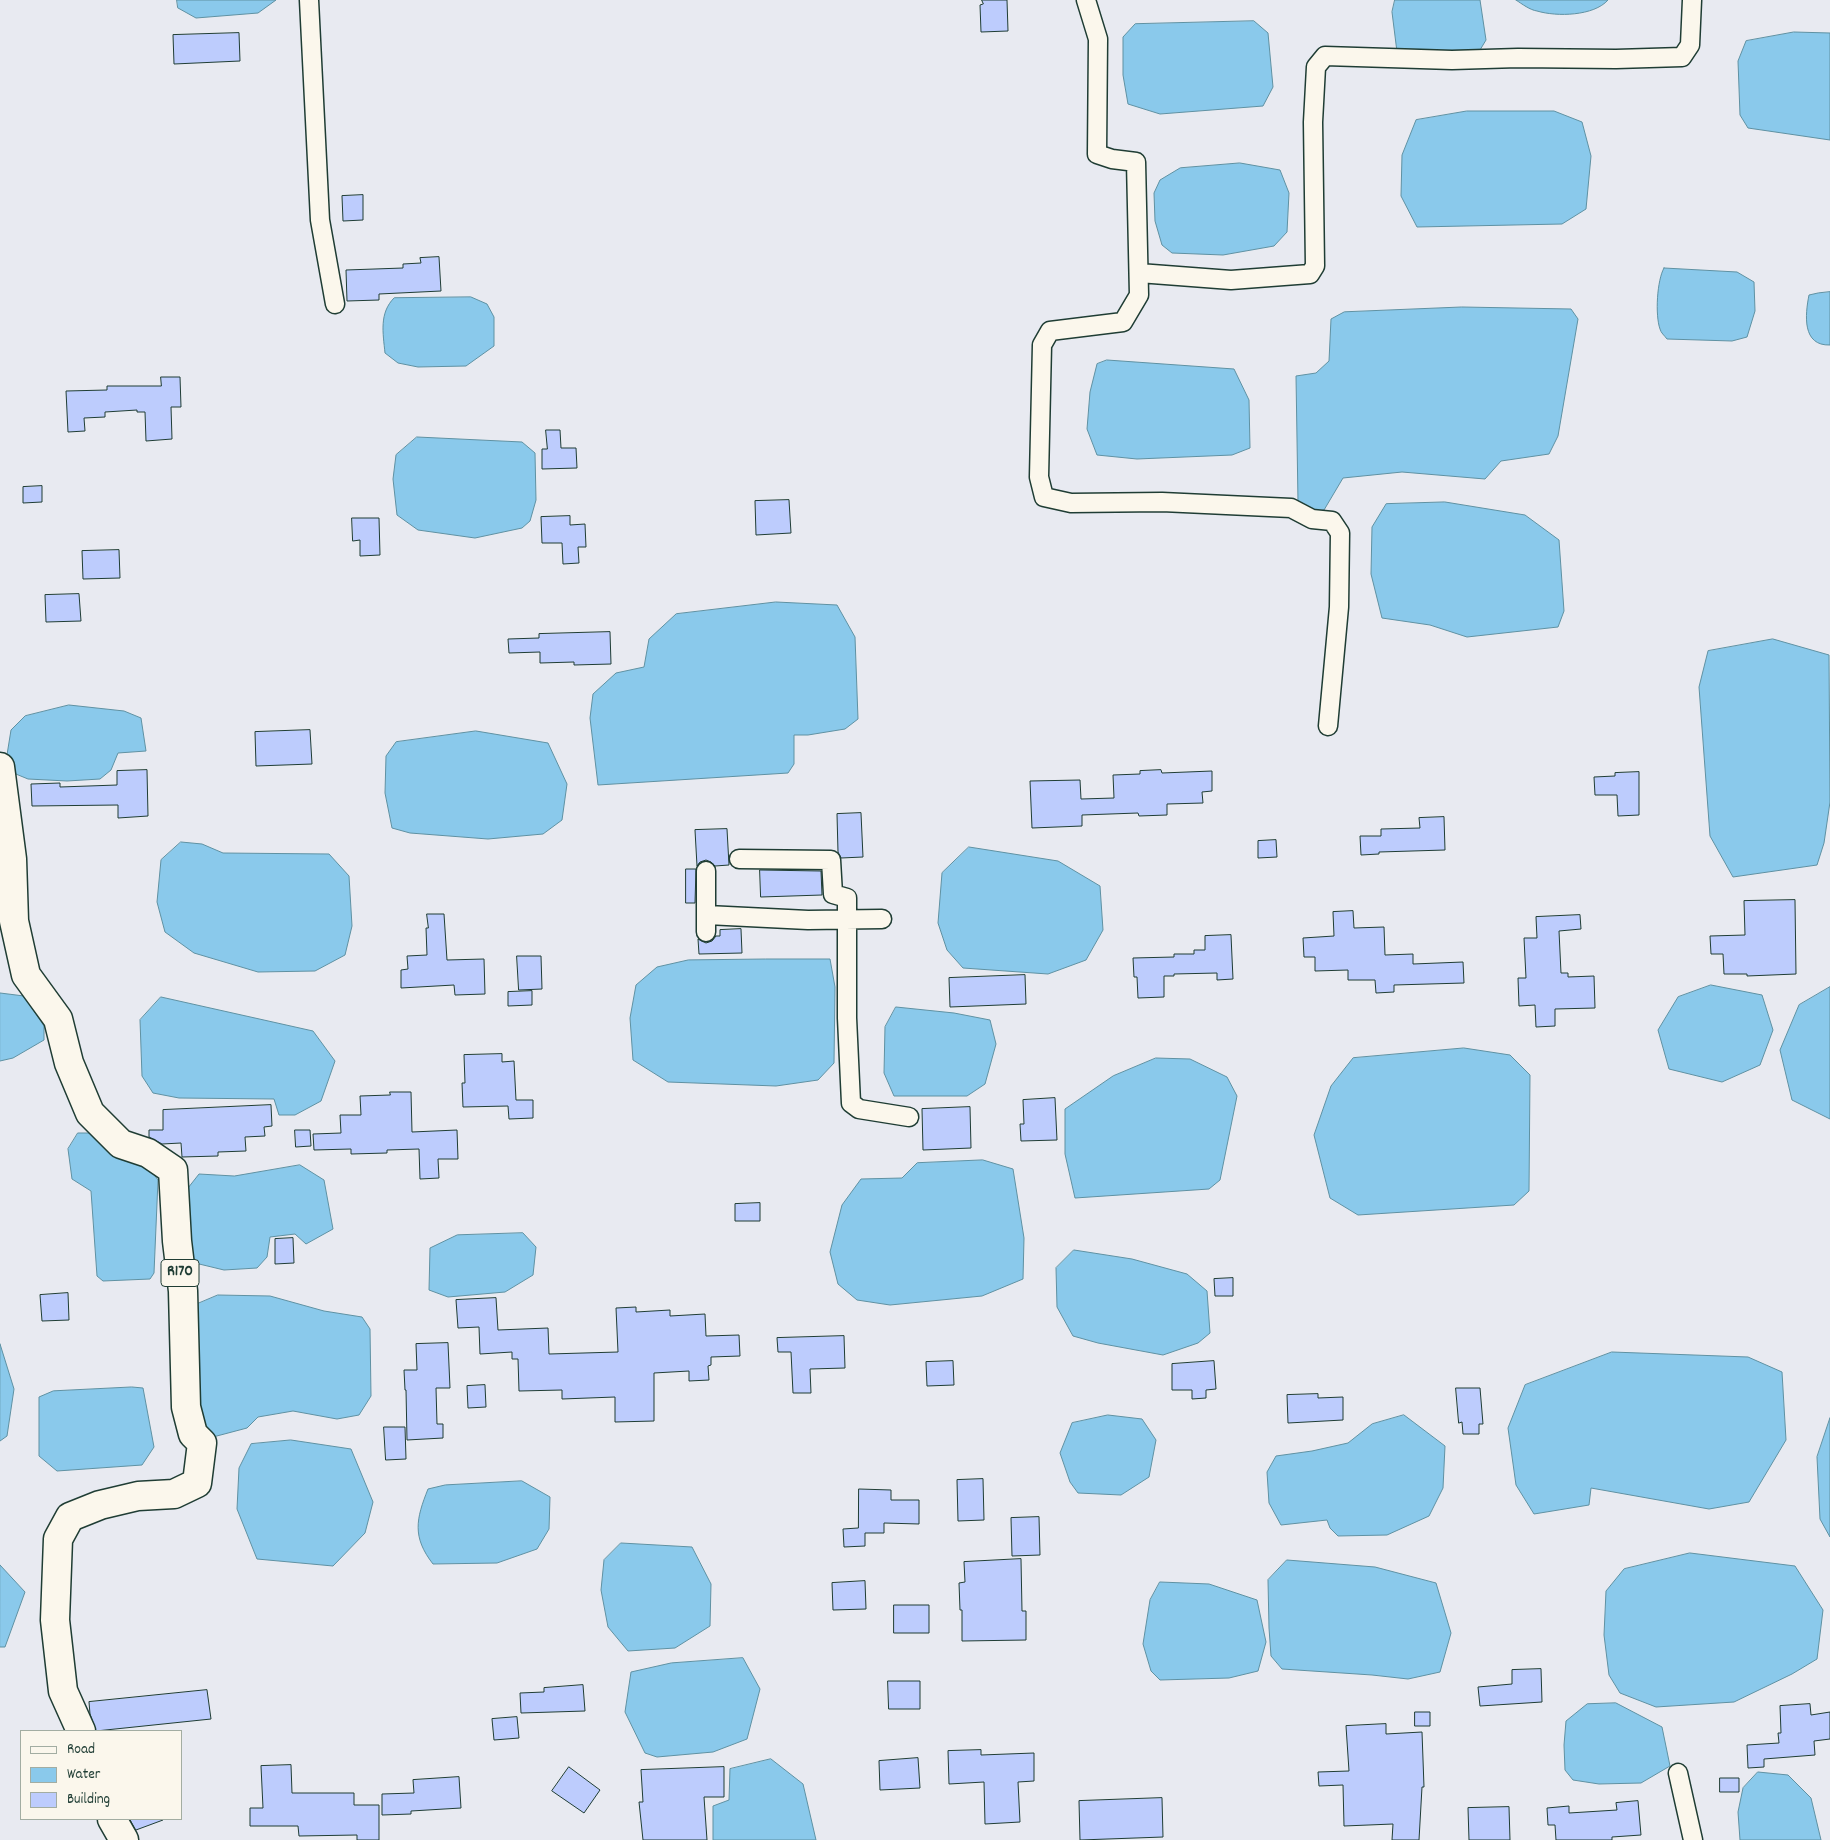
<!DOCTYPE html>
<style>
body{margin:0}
#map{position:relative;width:1830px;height:1840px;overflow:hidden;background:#e8eaf1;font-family:Dekko,sans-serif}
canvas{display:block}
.legend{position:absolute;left:20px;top:1730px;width:162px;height:90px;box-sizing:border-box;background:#fbf7ec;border:1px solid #a3ada2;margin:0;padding:6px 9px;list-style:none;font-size:15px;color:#1f3d34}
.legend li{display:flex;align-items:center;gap:10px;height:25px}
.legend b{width:25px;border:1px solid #a3ada2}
</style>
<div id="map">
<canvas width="1830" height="1840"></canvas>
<ul class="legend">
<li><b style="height:6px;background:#fbf7ec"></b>Road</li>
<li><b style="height:14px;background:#8ac9eb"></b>Water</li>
<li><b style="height:14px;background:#bdccfd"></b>Building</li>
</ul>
</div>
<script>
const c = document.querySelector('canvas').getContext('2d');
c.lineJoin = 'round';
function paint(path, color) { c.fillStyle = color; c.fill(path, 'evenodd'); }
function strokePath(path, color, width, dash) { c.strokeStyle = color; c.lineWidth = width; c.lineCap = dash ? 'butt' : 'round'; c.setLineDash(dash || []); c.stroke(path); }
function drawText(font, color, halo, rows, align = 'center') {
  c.font = font + ' Dekko,sans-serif'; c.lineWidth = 5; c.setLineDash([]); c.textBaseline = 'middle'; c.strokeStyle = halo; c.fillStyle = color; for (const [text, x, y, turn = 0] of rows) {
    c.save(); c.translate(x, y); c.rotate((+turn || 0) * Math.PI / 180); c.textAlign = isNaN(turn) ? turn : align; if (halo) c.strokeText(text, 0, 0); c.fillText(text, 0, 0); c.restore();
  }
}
const water = new Path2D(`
 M177,0H276L258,13L196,18L178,8Z
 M1395,0H1480L1486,40L1480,50L1404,51L1397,52L1392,12Z
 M1516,0H1608C1594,16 1557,17 1537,11C1530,10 1522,4 1516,0Z
 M1254,21L1268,33L1273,87L1263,106L1160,114L1128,104L1123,75V37L1135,24Z
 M1794,32L1830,33V140L1748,128L1740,115L1738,61L1746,41Z
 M1467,111H1554L1582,122L1591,156L1586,209L1562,224L1417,227L1401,196L1402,155L1416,120Z
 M1240,163L1280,170L1289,193L1287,232L1274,246L1223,255L1172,253L1162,245L1155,221L1154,193L1160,180L1180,168Z
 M1664,268L1737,272L1754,282L1755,311L1747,337L1732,341L1667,339C1664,335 1661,333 1660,329C1655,315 1657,280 1664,268Z
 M1830,292V345C1802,346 1805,315 1809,295L1818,293Z
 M471,297L487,304L494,317V346L466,366L418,367L398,363L385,353C383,333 379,313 394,298Z
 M1462,307L1571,309L1578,319L1558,436L1549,454L1501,461L1485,479L1402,472L1343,478L1324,510L1308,513L1298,502L1296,376L1316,373L1329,361L1331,319L1344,312Z
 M1107,360L1234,369L1249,400L1250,448L1232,455L1137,459L1097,455L1087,429L1090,392L1097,364Z
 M417,437L522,442L535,453L536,500L530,521L522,528L475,538L418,530L397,515L393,479L396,455Z
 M1445,502L1525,515L1559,540L1564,611L1558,627L1467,637L1430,625L1382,618L1371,574L1372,527L1386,504Z
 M776,602L837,605L855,637L858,719L845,729L808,735H794V764L788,773L598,785L590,718L593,694L616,673L644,667L649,639L676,614Z
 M1773,639L1829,655L1830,802L1824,843L1817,865L1733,877L1710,836L1699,687L1708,651Z
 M69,705L124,711L141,718L146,751L118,753L111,770L100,779L67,781L28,779L11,772L6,761L11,730L25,716Z
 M476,731L548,743L567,784L562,820L543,834L488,839L410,833L392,828L385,793L386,756L396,742Z
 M181,842L202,844L223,853L329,854L349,876L352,926L345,955L315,971L258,972L194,953L165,932L157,902L161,860Z
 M969,847L1058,861L1100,886L1103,930L1086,960L1048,974L963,968L947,950L938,923L942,873Z
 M766,959H830L835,987L834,1063L818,1080L776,1086L668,1082L633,1060L630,1018L636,985L657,967L688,960Z
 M1711,985L1762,995L1773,1030L1760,1065L1722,1082L1669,1069L1658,1030L1678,997Z
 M1830,987V1119L1792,1100L1780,1050L1799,1005Z
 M0,993L24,996L44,1026V1040L13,1058L0,1061Z
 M161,997L313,1031L335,1061L321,1101L295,1115H279L274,1099L179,1098L153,1093L142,1076L140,1020Z
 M896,1007L954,1013L990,1020L996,1044L985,1084L967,1096H894L884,1073L885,1027Z
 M1464,1048L1510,1055L1530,1075L1529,1191L1514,1205L1358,1215L1330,1198L1314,1135L1331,1086L1353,1058Z
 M1156,1058L1190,1059L1227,1077L1237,1096L1220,1180L1209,1189L1075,1198L1065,1154V1109L1113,1076Z
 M78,1133H97L146,1164L158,1180L154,1273L150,1279L103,1281L97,1276L91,1191L72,1179L68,1149Z
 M983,1160L1013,1169L1024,1238L1023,1279L982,1296L890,1305L857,1300L838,1284L830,1252L842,1205L861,1179L902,1178L917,1163Z
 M300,1165L324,1180L333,1229L306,1244L295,1234L270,1237L267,1257L257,1268L224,1270L195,1263L187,1235L188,1188L199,1174L234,1176Z
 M523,1233L536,1247L533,1275L505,1292L448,1297L429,1290L430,1248L457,1235Z
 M1074,1250L1132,1259L1187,1274L1207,1291L1210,1333L1198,1343L1163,1355L1098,1343L1073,1336L1057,1307L1056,1268Z
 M218,1295L270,1296L324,1311L362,1317L370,1329L371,1396L359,1415L337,1419L293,1411L258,1417L247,1428L213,1437L201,1433L195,1305Z
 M0,1344L14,1389L7,1436L0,1441Z
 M1612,1352L1748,1357L1782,1372L1786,1440L1749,1502L1709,1509L1591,1488L1589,1505L1534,1514L1516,1485L1508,1428L1525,1385Z
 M132,1387L143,1388L154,1447L142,1465L57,1471L39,1456V1397L53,1391Z
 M1108,1415L1142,1419L1156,1440L1149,1477L1121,1495L1078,1493L1070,1482L1060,1453L1072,1423Z
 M1404,1415L1445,1446L1443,1488L1429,1516L1387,1535L1338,1536L1330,1528L1327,1520L1281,1525L1269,1503L1267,1472L1276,1456L1312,1451L1348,1443L1372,1424Z
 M1830,1418V1537L1820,1519L1817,1457Z
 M291,1440L351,1449L373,1502L365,1533L333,1566L257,1559L237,1509L239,1468L251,1444Z
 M522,1481L550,1497L549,1529L537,1549L497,1563L433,1564C412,1537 416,1519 428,1489L445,1485Z
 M621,1543L692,1547L711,1584L710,1626L675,1648L628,1651L608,1627L601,1590L604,1560Z
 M1690,1553L1795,1566L1823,1610L1817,1659L1792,1674L1734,1702L1656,1707L1620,1693L1609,1675L1604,1635L1606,1591L1624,1569Z
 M1287,1560L1375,1567L1436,1583L1451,1633L1440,1672L1408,1679L1372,1675L1282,1669L1271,1656L1269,1628L1268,1580Z
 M0,1565L25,1592L5,1647H0Z
 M1160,1582L1209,1584L1257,1600L1266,1642L1258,1671L1229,1678L1160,1680L1151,1671L1143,1644L1150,1600Z
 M743,1658L760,1689L747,1739L713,1752L657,1757L645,1753L625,1712L631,1672L671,1663Z
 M1616,1703L1662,1727L1670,1766L1641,1783L1599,1784L1573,1780L1565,1770L1564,1745L1566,1721L1587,1704Z
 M771,1759L803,1784L816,1840H713V1806L729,1800L730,1769Z
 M1758,1772L1788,1775L1811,1798L1821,1840H1740L1738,1812L1743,1788Z`);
paint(water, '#8ac9eb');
strokePath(water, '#5f91a2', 1);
const building = new Path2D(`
 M982,0H1007L1008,31L981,32L980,5L983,4Z
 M239,33L240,61L174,64L173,35Z
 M363,195V220L343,221L342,196Z
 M439,257L441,291L379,294V300L347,301L346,270L403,268V264L421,263L420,258Z
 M161,377H180L181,407H171L172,439L146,441L145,412H137V410L105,412V417L84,418L85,431L68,432L66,391L107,390V386H161Z
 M546,430H560L561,448H576L577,468L542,469V449H547Z
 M42,486V502L23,503V487Z
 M789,500L791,533L756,535L755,501Z
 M570,516V525L585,524L586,547H578L579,563L563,564L562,543H542L541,517Z
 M352,518H379L380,555L360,556V540L353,541Z
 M119,550L120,578L83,579L82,551Z
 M79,594L81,621L46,622L45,595Z
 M610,632L611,664L574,665V662L540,663V652L509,653L508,639L539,638V634Z
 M310,730L312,764L256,766L255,732Z
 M147,770L148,816L118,818V805L32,806L31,784L60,783V787L117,785V771Z
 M1161,770L1162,773L1212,771V791L1202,792L1203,803L1167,804V815L1139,816L1138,813L1082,815V826L1032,828L1030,781L1080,780L1081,799L1114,798L1113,775L1140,774V771Z
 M1639,772V815L1618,816L1617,795H1595L1594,777L1615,776V773Z
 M861,813L863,857L841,858L838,852L837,814Z
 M1444,817L1445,850L1379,852V854L1361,855L1360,836H1381V829L1420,828L1419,818Z
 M727,829L729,865L715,866L711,862L706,860L700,862L697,866L695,830Z
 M1276,840L1277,857L1258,858V841Z
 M686,869H696L695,903H686Z
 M760,870L821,871L822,895L761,897Z
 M1795,900L1796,974L1747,976V974H1724L1723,954H1711L1710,936L1745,935L1744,901Z
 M1353,911L1354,928L1384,927L1385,955L1413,954V964L1463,962L1464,983L1394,985V992L1376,993L1375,980H1348V970L1315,971V957H1304L1303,938L1334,936L1333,912Z
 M427,914H444L447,960L484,959L485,994L455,995L454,985L401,988V970L408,969L407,956L427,955L426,928H428Z
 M1580,915L1581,929L1559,931L1561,973H1568V977L1594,976L1595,1008L1555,1009V1026L1536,1027L1535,1005L1519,1006L1518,978H1526L1524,938H1537L1536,917Z
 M741,929L742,953L699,954L698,939L706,943L712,941L716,936H720V930Z
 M1231,935L1233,979L1217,980V973L1174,974V976H1164V997L1138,998L1137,977H1134L1133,958L1174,957V954H1194V950H1205V936Z
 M517,956H541L542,989L519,990Z
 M1025,975L1026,1004L950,1007L949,978Z
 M532,991V1005L508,1006V992Z
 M502,1054V1062L514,1061L516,1100H533V1118L509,1119L508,1106L463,1107L462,1083H465L464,1055Z
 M390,1092H411L412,1132L457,1130L458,1159H438L439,1178L420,1179L419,1149L387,1150V1153L351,1154V1149L314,1150L313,1134L341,1133L340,1115H361L360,1096L390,1095Z
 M1055,1098L1057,1140L1021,1141L1020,1124H1024L1023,1100Z
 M271,1105L272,1126L264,1127L265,1136L245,1137L246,1151L218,1152V1156L182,1157L181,1143L162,1144L149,1137V1130H163V1110Z
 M970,1107L971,1148L923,1150L922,1109Z
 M295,1130H310L311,1146L296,1147Z
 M760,1203V1221H735V1204Z
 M293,1238L294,1263L275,1264V1239Z
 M1233,1278V1296H1215L1214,1279Z
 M68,1293L69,1320L42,1321L40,1295Z
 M496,1298L498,1330L548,1328L549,1354L618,1352L616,1308L636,1307V1312L670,1310V1316L705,1314L706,1336L739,1335L740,1356L711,1357V1365L708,1366L709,1380L689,1381V1371L654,1373V1421L615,1422V1397L562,1399V1390L519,1391L518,1359H512V1352L480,1354L479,1327L458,1328L456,1300Z
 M844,1336L845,1368L810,1369L811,1393H793L791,1352H778L777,1338Z
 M448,1343L450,1388H436L437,1424H443V1438L407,1440L406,1390H405L404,1370H417L416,1344Z
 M953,1361L954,1385L927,1386L926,1362Z
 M1214,1361L1216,1389L1206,1390V1398L1192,1399V1390H1172V1364Z
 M485,1385L486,1407L468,1408L467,1386Z
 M1456,1388H1480L1483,1424H1479V1434H1463L1462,1422L1459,1423Z
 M1318,1394V1398L1343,1397V1420L1288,1423L1287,1395Z
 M384,1427H405L406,1459L386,1460Z
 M983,1479L984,1520L958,1521L957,1480Z
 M859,1489L891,1490V1500H919V1524L884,1523V1533H865V1546L844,1547L843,1529L858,1528Z
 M1039,1517L1040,1555L1012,1556L1011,1518Z
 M1021,1559L1022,1611H1026V1640L962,1641V1610H960L959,1583L965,1582L964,1562Z
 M865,1581L866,1609L833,1610L832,1583Z
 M894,1605H929V1633H894Z
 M1541,1669L1542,1702L1480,1706L1478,1687L1512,1684V1670Z
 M888,1681H920V1709H889Z
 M583,1685L585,1711L521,1713L520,1693L544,1692V1688Z
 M207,1690L211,1719L96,1731L90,1714L89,1702Z
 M1810,1704L1811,1715L1830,1712V1739L1814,1741L1815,1755L1764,1759V1767L1748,1768L1747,1745L1779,1743L1778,1733H1781L1780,1706Z
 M1415,1712H1430V1726H1415Z
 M517,1717L519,1738L494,1740L492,1719Z
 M1386,1724V1734L1422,1732L1424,1787H1422L1419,1840H1392L1393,1824L1344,1826L1343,1785L1319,1786L1318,1772L1349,1771L1346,1726Z
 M981,1750V1755L1034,1753V1781L1018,1782L1020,1822L985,1824L984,1782L949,1784L948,1751Z
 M918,1758L920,1788L880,1790L879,1761Z
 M291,1765L292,1793H354V1805H379V1840H357V1835L299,1836L298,1826H250V1808H263L261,1766Z
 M569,1767L600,1790L584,1813L552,1791Z
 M724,1767V1797H704L707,1840H643L639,1802H643L641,1770Z
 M459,1777L461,1808L411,1811V1814L382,1815V1794L414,1793L413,1780Z
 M1720,1778H1739V1792H1720Z
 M1162,1798L1163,1837L1080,1840L1079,1801Z
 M1638,1801L1641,1835L1612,1837V1840H1556L1555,1825H1548L1547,1808L1569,1806V1813L1617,1810L1616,1803Z
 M1509,1807L1510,1840H1469L1468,1808Z
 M130,1819H163V1820L136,1830Z`);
paint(building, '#bdccfd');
strokePath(building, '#1f3d34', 1);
const minor = new Path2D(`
 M309,0L320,220L335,304
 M1086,0L1098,39L1097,154L1112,159L1136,162L1139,295L1123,322L1050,331L1042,345L1039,477L1044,497L1071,503L1162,502L1291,508L1312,519L1332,521L1340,533L1339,607L1328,726
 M1139,273L1231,280L1310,274L1315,266L1313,122L1316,67L1325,56L1452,60L1518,58L1616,59L1682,57L1690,45L1692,0
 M739,859L831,860L833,894L847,898V1018L851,1103L859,1109L909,1117
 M707,915L808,920L882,919
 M706,932V871
 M1678,1773L1693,1840`);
const primary = new Path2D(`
 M0,767L12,859L14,921L26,975L58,1019L69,1063L90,1113L121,1144L148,1153L173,1170L177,1241L183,1291L186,1407L193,1434L202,1443L197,1483L174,1494L138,1496L100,1505L70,1517L58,1539L55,1620L63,1691L81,1731
 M112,1819L124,1840`);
strokePath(minor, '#1f3d34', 21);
strokePath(primary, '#1f3d34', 31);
strokePath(minor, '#fbf7ec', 18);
strokePath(primary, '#fbf7ec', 28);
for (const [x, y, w] of [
 [180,1273,38]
]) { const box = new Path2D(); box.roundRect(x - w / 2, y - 13.5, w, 27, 4); c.fillStyle = '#fbf7ec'; c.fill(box); strokePath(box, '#1f3d34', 1); }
drawText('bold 16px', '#1f3d34', null, [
 ["R170",180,1273]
]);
</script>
